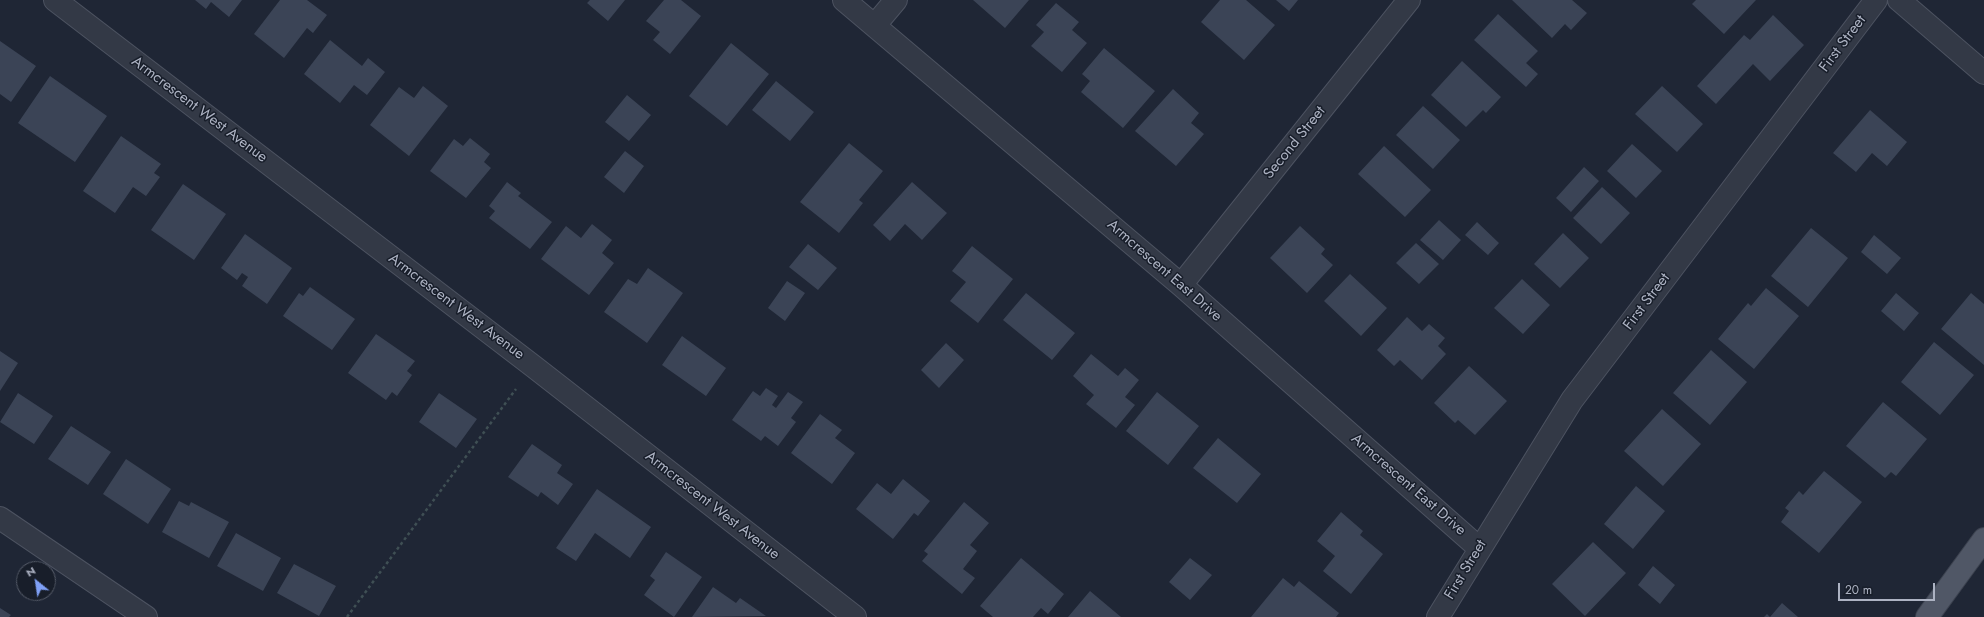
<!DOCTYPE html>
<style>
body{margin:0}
#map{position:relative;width:1984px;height:617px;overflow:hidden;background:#1f2635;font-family:Jost,sans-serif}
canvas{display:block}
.north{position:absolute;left:16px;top:561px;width:40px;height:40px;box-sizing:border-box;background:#181e2a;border:1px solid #545a67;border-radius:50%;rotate:330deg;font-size:11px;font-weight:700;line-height:16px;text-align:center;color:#adb3c3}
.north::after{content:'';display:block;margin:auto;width:14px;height:18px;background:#7fa0f6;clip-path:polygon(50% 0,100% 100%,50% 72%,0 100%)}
.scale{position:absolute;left:1838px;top:583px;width:97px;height:18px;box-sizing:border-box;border:2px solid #adb3c3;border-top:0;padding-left:5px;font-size:12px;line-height:14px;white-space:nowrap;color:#adb3c3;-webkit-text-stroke:3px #181e2a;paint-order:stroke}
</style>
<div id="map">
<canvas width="1984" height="617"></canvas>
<div class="north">N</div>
<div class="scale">20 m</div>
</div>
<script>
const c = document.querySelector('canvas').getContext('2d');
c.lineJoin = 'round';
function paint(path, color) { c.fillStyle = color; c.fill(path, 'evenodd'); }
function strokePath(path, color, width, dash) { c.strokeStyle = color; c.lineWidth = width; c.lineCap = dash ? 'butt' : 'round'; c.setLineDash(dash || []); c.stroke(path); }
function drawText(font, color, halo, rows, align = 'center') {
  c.font = font + ' Jost,sans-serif'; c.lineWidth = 3; c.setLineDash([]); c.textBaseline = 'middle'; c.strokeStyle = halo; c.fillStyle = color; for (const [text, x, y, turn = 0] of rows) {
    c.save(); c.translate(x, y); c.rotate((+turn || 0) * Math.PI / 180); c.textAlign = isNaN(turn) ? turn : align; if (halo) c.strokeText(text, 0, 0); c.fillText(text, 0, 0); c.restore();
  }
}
paint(new Path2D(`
 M195,0H242L229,17L211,2L206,9Z
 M280,0H307L327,15L313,33L307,28L284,58L254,34Z
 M590,0H625L608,21L587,3Z
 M664,0H681L701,16L670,54L653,40L660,32L646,21Z
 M973,0H1029L1005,28Z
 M1220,0H1246L1275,25L1244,60L1201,22Z
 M1276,0H1298L1289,11Z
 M1512,0H1572L1587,13L1571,30L1565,24L1552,38Z
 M1696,0H1756L1724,34L1692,4Z
 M1056,3L1079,22L1072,30L1087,43L1062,72L1031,46L1044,32L1036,25Z
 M1498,14L1538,51L1526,63L1538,74L1526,87L1474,40Z
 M1773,15L1804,45L1770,81L1753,64L1716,104L1697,86L1744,35L1750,40Z
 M330,40L362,66L368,58L385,72L367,95L354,85L340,103L304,74Z
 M0,41L36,66L11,102L0,94Z
 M731,43L769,74L727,126L689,96Z
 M1104,48L1155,91L1123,128L1081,92L1090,81L1082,74Z
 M1462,61L1501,97L1486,113L1483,110L1466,127L1431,95Z
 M50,76L107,116L75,162L18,123Z
 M776,81L814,112L790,141L752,110Z
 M423,86L448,106L409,156L370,125L399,87L414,98Z
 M1662,86L1703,124L1677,152L1635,114Z
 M1173,89L1199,113L1191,123L1204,134L1176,166L1135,131Z
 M627,95L651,115L629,141L605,122Z
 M1423,106L1460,140L1433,169L1396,135Z
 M1870,110L1907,142L1887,166L1872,153L1856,172L1833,153Z
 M121,136L161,164L154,173L160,177L146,196L133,187L115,213L83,191Z
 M470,138L490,154L484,162L491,168L466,198L430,171L454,139L463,146Z
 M849,143L883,171L859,200L863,203L839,233L800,202Z
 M1632,144L1662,171L1636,198L1607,171Z
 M1384,146L1431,190L1405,217L1358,174Z
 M625,151L644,166L624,193L604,177Z
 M1584,167L1599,181L1571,212L1556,198Z
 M507,182L521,193L518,196L552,222L530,249L489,218L495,211L489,206Z
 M912,182L947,213L922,240L905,224L890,241L873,225Z
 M183,184L226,214L194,260L151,230Z
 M1602,187L1630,213L1601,244L1573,218Z
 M1439,220L1461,240L1443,260L1420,240Z
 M1477,222L1499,243L1488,255L1465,235Z
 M592,224L612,240L602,253L614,263L589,295L541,259L566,226L581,238Z
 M1300,226L1325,249L1321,254L1333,265L1307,293L1270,258Z
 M1811,228L1848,258L1808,307L1771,276Z
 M1563,233L1589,258L1560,288L1534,264Z
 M245,234L292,268L267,304L242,286L248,277L242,273L237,280L221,268Z
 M1874,235L1901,258L1887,274L1861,252Z
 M1416,243L1439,264L1419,284L1396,263Z
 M808,244L837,268L818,290L789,267Z
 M972,246L1013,279L978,323L950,301L966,282L952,271Z
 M648,268L683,293L647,343L604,312L628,279L637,284Z
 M1350,274L1387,308L1361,336L1324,301Z
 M1522,279L1550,305L1523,334L1494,308Z
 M787,281L805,293L785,321L768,308Z
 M310,287L355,319L332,350L283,316L299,293L303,296Z
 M1766,288L1799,316L1754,369L1718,339L1748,303L1751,306Z
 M1026,293L1075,333L1052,360L1003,320Z
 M1896,293L1919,313L1904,331L1881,311Z
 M1971,293L1984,304V365L1941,329Z
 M1407,317L1422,331L1429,324L1445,338L1438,346L1446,354L1422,380L1400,360L1394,366L1377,350Z
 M376,334L415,361L407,371L412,375L397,396L392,392L386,400L348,373Z
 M682,336L726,368L706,396L662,365Z
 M1934,342L1974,375L1940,415L1901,382Z
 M946,343L964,360L939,388L921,370Z
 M1711,350L1747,382L1710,425L1673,393Z
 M0,351L18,363L0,391Z
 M1091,354L1118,376L1125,368L1139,380L1125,397L1135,405L1116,428L1086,404L1094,395L1073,376Z
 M1469,366L1507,401L1475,435L1458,420L1455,423L1434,403Z
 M766,388L778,396L772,405L776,408L788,392L803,402L791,418L796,422L778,446L765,436L761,441L732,420L753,391L760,396Z
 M1157,392L1199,426L1168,465L1126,431Z
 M18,393L53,416L34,444L0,422Z
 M439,393L477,419L456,448L419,422Z
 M1883,402L1927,439L1896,476L1891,472L1885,478L1846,446Z
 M1662,409L1701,444L1663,486L1624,451Z
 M820,414L842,430L835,438L855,453L832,484L791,453Z
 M71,426L111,452L88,485L48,459Z
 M1218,438L1261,474L1237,503L1193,468Z
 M532,444L562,465L557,473L573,484L558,505L541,492L538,497L508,477Z
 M126,459L171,489L148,524L103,494Z
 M1824,471L1862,502L1819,553L1781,522L1789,511L1785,508L1799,491L1803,495Z
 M903,479L930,501L918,516L914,513L893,539L856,509L877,483L891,494Z
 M1636,486L1665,511L1633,549L1604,524Z
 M597,489L651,527L630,558L595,533L576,561L556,548Z
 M179,501L189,506L191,502L229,522L209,558L162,532Z
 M964,502L989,523L970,545L977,551L963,569L975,578L962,594L922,561L928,554L924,551Z
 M1341,512L1363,531L1360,535L1383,554L1351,594L1323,571L1335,556L1317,541Z
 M236,533L281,558L263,591L217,566Z
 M1593,542L1626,573L1585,616L1552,584Z
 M666,552L702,577L674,617L644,595L655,580L650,576Z
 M1021,558L1064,594L1048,614L1041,608L1033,617H993L980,606Z
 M1190,558L1212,575L1190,600L1169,582Z
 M294,564L336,586L319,616L277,593Z
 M1653,566L1675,585L1660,604L1638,585Z
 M1283,578L1294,587L1299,581L1339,613L1336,617H1251Z
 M713,587L736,603L740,598L766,616L692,617Z
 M1090,591L1121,617H1068Z
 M1782,603L1798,617H1764L1767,614L1770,617Z
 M0,608L11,615L9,617H0Z`), '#3b4456');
const minor = new Path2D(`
 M55,0L533,366L855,617
 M844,0L1181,285L1479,548
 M1899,0L1984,73
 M875,25L896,0
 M1181,285L1409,0
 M0,518L146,617
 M1438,617L1572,400L1876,0`);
const major = new Path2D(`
 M1927,617L1984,539`);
strokePath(minor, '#4d5361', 24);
strokePath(major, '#3c424f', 24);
strokePath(new Path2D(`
 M347,617L516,389`), '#3f4f54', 2.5, [3, 3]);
strokePath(minor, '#333946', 22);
strokePath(major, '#505766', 22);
drawText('15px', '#adb3c3', '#181e2a', [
 ["First Street",1843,44,-53],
 ["Armcrescent West Avenue",199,110,37],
 ["Second Street",1295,143,-51],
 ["Armcrescent East Drive",1164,271,41],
 ["First Street",1647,302,-53],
 ["Armcrescent West Avenue",456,307,37],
 ["Armcrescent East Drive",1408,485,41],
 ["Armcrescent West Avenue",712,506,38],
 ["First Street",1466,570,-59]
]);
</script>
